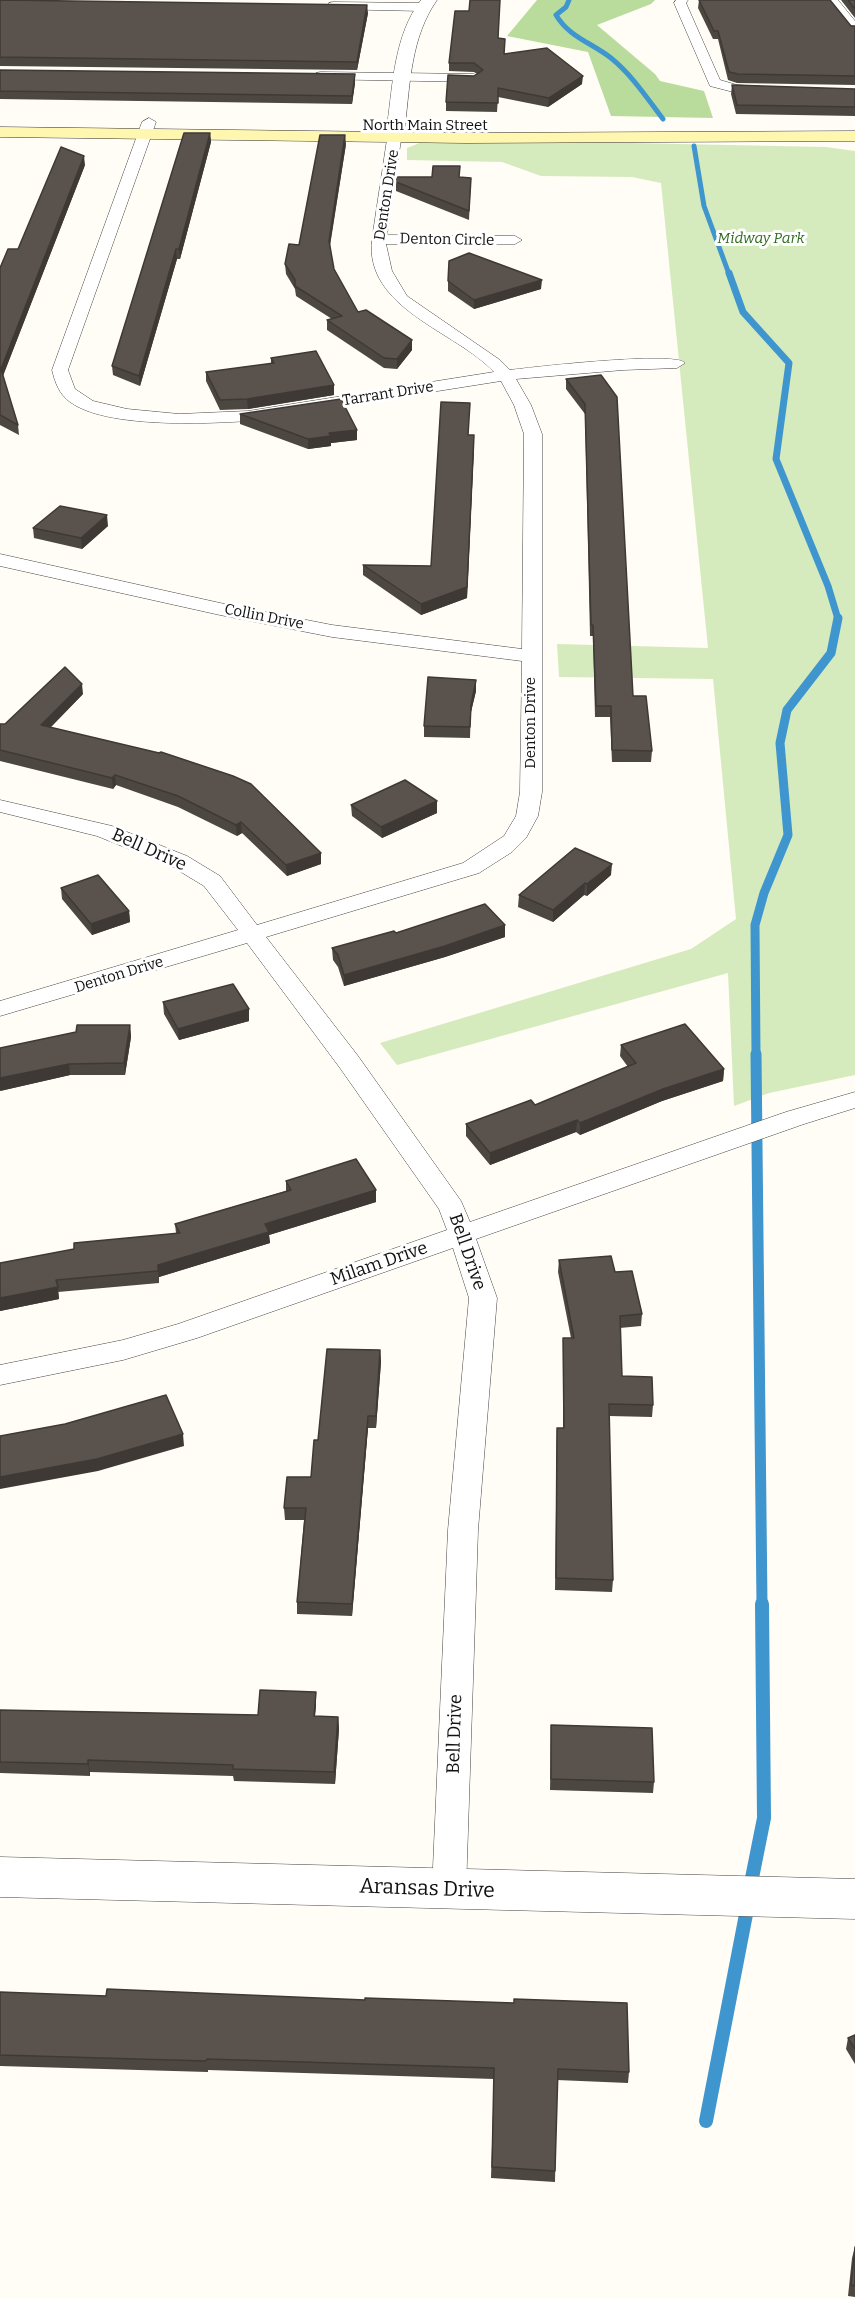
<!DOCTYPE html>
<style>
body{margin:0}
canvas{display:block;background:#fffdf5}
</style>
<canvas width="855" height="2299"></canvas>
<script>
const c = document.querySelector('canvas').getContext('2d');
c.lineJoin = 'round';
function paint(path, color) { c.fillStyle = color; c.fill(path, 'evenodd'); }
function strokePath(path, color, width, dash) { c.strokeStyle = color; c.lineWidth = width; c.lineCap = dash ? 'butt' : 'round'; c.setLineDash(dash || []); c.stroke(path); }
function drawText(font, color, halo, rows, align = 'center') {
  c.font = font + ' Bitter,serif'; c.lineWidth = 6; c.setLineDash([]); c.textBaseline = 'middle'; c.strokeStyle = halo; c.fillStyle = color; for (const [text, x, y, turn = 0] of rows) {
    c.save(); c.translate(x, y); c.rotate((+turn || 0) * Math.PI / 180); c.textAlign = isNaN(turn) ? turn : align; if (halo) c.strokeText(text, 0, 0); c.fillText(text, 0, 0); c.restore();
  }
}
paint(new Path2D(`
 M422,142H581L826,147L855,151V1075L769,1093L734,1106L728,973L397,1065L380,1043L691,949L736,919L713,679L559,677L557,644L708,648L661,183L632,177L541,176L502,162L407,160V148Z`), '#d5ebbd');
paint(new Path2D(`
 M537,0H655L651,4L597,25L655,74L660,81L704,91L713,118L611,116L588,52L507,36Z`), '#b9dc9c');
strokePath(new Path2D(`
 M569,0L566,7L556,15C569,37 592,43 611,58C632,75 647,98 663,119
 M694,146L704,206L729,274`), '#3f96cf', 5);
strokePath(new Path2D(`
 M729,273L743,312L789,363L776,459L828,586L838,619`), '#3f96cf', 7);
strokePath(new Path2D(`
 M756,1055L755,925L764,893L788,835L780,743L787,710L831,653L838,618`), '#3f96cf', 9);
strokePath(new Path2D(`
 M756,1054L762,1605`), '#3f96cf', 11);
strokePath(new Path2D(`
 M750,1888L764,1818L762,1604
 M706,2121L748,1904`), '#3f96cf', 14);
const minor = new Path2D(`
 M676,0H688L686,3L720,80L737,85L770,87L772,90L770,93H737L710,86L674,3Z
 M826,0H838L855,21V33L851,32Z
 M333,2L422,3L428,7L422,11L329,9V3Z
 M321,72L474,74L481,78L474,82L316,79L314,76L316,73Z
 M149,118L156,122L68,370L75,389L93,401L127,409L179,414L248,411L494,372C456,331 364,309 372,239L389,126L396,122L403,126L387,235L515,236L522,240L515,244H386L392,271L407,296L500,360L510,370C533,367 676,351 685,363L677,368L623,370L516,379L531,405L542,434V792L538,816L526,838L512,852L479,873L266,937L358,1056L461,1201L470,1222L786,1112L855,1092V1108L804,1124L476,1239L497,1298L478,1530L466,1890L461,1901L449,1905L437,1901L432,1890L448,1530L469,1298L453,1248L197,1338L123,1360L0,1385V1365L123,1340L178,1324L447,1230L439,1209L340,1068L247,943L0,1016V1001L238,930L204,886L171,866L97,836L0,812V800L112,826L187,856L220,876L257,925L463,863L504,836L516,816L520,792L522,661L332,637L220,615L0,566V554L220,603L332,625L522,649L524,434L514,405L501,381L248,421C204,424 105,428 70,402C59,394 55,382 52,370L142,122Z`);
const tertiary = new Path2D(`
 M421,0H437C411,37 410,83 405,126L402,130H390L387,126C393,84 394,35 421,0Z
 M0,1857L855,1879V1919L0,1897Z`);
const secondary = new Path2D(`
 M0,127L466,133L855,131V141L466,143L0,137Z`);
strokePath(minor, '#444', 1);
strokePath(tertiary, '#444', 1);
strokePath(secondary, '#333', 1);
paint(minor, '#fff');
paint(tertiary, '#fff');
paint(secondary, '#fff6b0');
paint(new Path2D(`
 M0,0L368,13L357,70L0,66Z
 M699,0L855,26V85L737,83L728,80L718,39H713L698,8Z
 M841,0H855V18Z
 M499,38L504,54L582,84L548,107L498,97L497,112L446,111V102L477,74L474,72L449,71V63Z
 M0,70L355,83L352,104L0,99Z
 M732,85L855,89V116L736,114L731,94Z
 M210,133L211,142L180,259H177L140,386L113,375L112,366Z
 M346,144L330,246L334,269L358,312L412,350L397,369L384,368L327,330V320L332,319L296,296L295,289L286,274L285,264L299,245Z
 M85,165L3,376L18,425L19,435L0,425V268L18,249Z
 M459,177L471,178L469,220L396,191V182Z
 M448,281L541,289L474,309L448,291Z
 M271,358L334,395L248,409L220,410L206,381V372L271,364Z
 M601,375L633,696L652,751L651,762H612L610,717H595L593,636H590L585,414L566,389V379Z
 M240,414L357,430V440L331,443V446L308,449L240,424Z
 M469,435L474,446L467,598L421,615L363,575V565L431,566Z
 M108,526L82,549L34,538L33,528Z
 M476,680V691L470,716V738L424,737V726Z
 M83,694L51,727L321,853V864L287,876L242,833L237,836L178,807L116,785L113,789L0,761V724H5Z
 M351,805L437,813L382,838L352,816Z
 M611,875L587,896L584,895L553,922L518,907L519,895Z
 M61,888L129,911L130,922L92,935L62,899Z
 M396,933L505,937L445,957L344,986L338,967L333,960L332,948Z
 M163,1002L249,1009V1021L179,1040L164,1014Z
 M130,1025L131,1037L125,1075H70L0,1091Z
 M621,1045L724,1069L723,1081L662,1101L580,1135L576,1132L490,1165L466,1136V1124L535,1105L628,1067L620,1056Z
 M286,1181L376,1190V1202L269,1235L270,1243L159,1277V1283L58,1292L59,1299L0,1311V1263L176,1233L175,1224L286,1191Z
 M559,1260L615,1272L642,1314L641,1326L620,1328L622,1376L653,1405L652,1417L609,1416L613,1580L612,1592L555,1590L557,1428H563V1338H571L558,1272Z
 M380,1350L381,1362L376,1428H368L352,1616L297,1614V1602L304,1520H285L284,1508L311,1477L318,1440Z
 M316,1692V1704L315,1716L338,1717L339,1729L335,1784L234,1781L233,1776L90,1772V1776L0,1773V1710L258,1715Z
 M551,1725L654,1782L653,1793L550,1790Z
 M0,1992L629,2072L628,2083L557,2080L555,2182L491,2178L494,2079L208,2070V2072L0,2066Z
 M855,2035V2064L846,2049L848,2038Z
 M855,2247V2297L848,2296L852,2258Z`), '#4d4742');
paint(new Path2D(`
 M367,5L368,13L357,70V62Z
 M355,74V83L352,104V96Z
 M583,76L582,84L548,107L549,98Z
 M210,133L211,142L180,259L179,249Z
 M345,135L346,144L329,250V241Z
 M84,156L85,165L2,378L1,369Z
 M176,249L177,259L140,386L139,376Z
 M542,280L541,289L474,309V300Z
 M412,340V350L397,369V359Z
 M334,385V395L248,409L247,399Z
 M357,430V440L331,443V446L308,449V439L329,433Z
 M474,446L467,598L421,615V604Z
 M107,515L108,526L82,549L81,538Z
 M476,680V691L470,716V738L471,705Z
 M82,684L83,694L42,736L41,725Z
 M115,775L116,785L113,789L112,778Z
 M437,801V813L382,838L381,827Z
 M241,822L242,833L237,836L236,825Z
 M321,853V864L287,876L286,865Z
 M612,864L611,875L587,896V884Z
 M585,883L584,895L553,922V910Z
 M129,911L130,922L92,935L91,924Z
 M505,925V937L445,957L344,986V975Z
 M249,1009V1021L179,1040L178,1029Z
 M130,1025L131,1037L125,1075L124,1063Z
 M69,1064L70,1075L0,1091V1078Z
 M724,1069L723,1081L662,1101L580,1135V1123L663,1089Z
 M577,1120L576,1132L490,1165V1153Z
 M376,1190V1202L269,1235L270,1243L159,1277V1283L158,1265L265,1224Z
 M58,1287L59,1299L0,1311V1298Z
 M380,1350L381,1362L376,1428V1416Z
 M368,1416V1428L352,1616V1604Z
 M183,1434L184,1446L98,1471L0,1489V1477Z
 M316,1692V1704L314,1728V1716Z
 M338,1717L339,1729L335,1784L334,1772Z
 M88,1760L90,1772V1776L88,1764Z`), '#3f3936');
const building = new Path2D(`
 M0,0L367,5L357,62L0,57Z
 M470,0H500L498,38L505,39L504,54L547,48L583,76L549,98L498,88V103L446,102L448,75L474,76L483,70L474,63H449L455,11H469Z
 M699,0H830L851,26H855V76L738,74L729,72L718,31H714Z
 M848,0H855V9Z
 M0,70L355,74L352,96L0,91Z
 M732,85L855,89V107L737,105Z
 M184,133H210L179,249H176L139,376L112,366Z
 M320,135H345L329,241L334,269L358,312L366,310L412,340L397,359L384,358L327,320L342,316L295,286V280L285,264L289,244L299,245Z
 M61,147L84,156L1,369L18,425L0,415V268L8,249H18Z
 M433,166H460L459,177L471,178L469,211L396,182V177H432Z
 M469,253L542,280L474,300L448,281L449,261Z
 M316,351L334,385L247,399L220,400L206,372L274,363L271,358Z
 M601,375L617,397L633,696H646L652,751L612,750L611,706H596L593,625H591L585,404L566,379Z
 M341,399L357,430L329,433L331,436L308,439L240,414Z
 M441,402L470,403L468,435H474L467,587L421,604L363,565L431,566Z
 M60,506L107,515L81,538L33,528Z
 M65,667L82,684L41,725L159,753L161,752L233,776L251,784L321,853L286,865L241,822L236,825L178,796L115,775L112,778L0,750V724H5Z
 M428,677L476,680L471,705L470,727L424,726Z
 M405,780L437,801L381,827L351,805Z
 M575,848L612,864L587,884L585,883L553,910L519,895Z
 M98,875L129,911L91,924L61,888Z
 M485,904L505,925L445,946L344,975L338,955L332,948L394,931L396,933Z
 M233,984L249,1009L178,1029L163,1002Z
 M685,1024L724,1069L663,1089L580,1123L577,1120L490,1153L466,1124L531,1100L535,1105L636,1063L621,1045Z
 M77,1025H130L124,1063L69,1064L0,1078V1048L76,1032Z
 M356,1159L376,1190L265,1224L269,1232L158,1265V1271L56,1280L58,1287L0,1298V1263L74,1249V1243L180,1233L175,1224L291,1190L286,1181Z
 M611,1256L615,1272L632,1271L642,1314L620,1316L622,1376L652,1377L653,1405L609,1404L613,1580L556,1578L557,1428H564L563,1338H574L559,1260Z
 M327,1349L380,1350L376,1416H368L352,1604L297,1602L306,1508H284L287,1477H311L314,1440H318Z
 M166,1395L183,1434L97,1459L0,1477V1436L65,1424Z
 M260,1690L316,1692L314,1716L338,1717L334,1772L233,1769V1765L88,1760V1764L0,1762V1710L258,1715Z
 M551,1725L652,1728L654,1782L551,1779Z
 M107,1989L365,2000V1998L514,2003V1999L627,2003L629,2072L558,2069L555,2171L492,2167L494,2068L207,2059L206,2061L0,2055V1992L106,1996Z
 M855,2035V2049L848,2038Z
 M855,2247V2286L851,2285Z`);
paint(building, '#5a524d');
strokePath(building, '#3f3936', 1.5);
drawText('15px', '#111', '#fff', [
 ["North Main Street",425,126],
 ["Denton Drive",387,195,-81],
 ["Denton Circle",447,240,1],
 ["Tarrant Drive",388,394,-9],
 ["Collin Drive",264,617,11],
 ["Denton Drive",531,723,-90],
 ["Denton Drive",119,975,-17]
]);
drawText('italic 15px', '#2f6b1f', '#fff', [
 ["Midway Park",761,239]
]);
drawText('18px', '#111', '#fff', [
 ["Bell Drive",149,850,24],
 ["Bell Drive",467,1252,71],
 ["Milam Drive",379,1264,-19],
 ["Bell Drive",455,1734,-88]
]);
drawText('21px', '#111', '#fff', [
 ["Aransas Drive",427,1889,2]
]);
</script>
